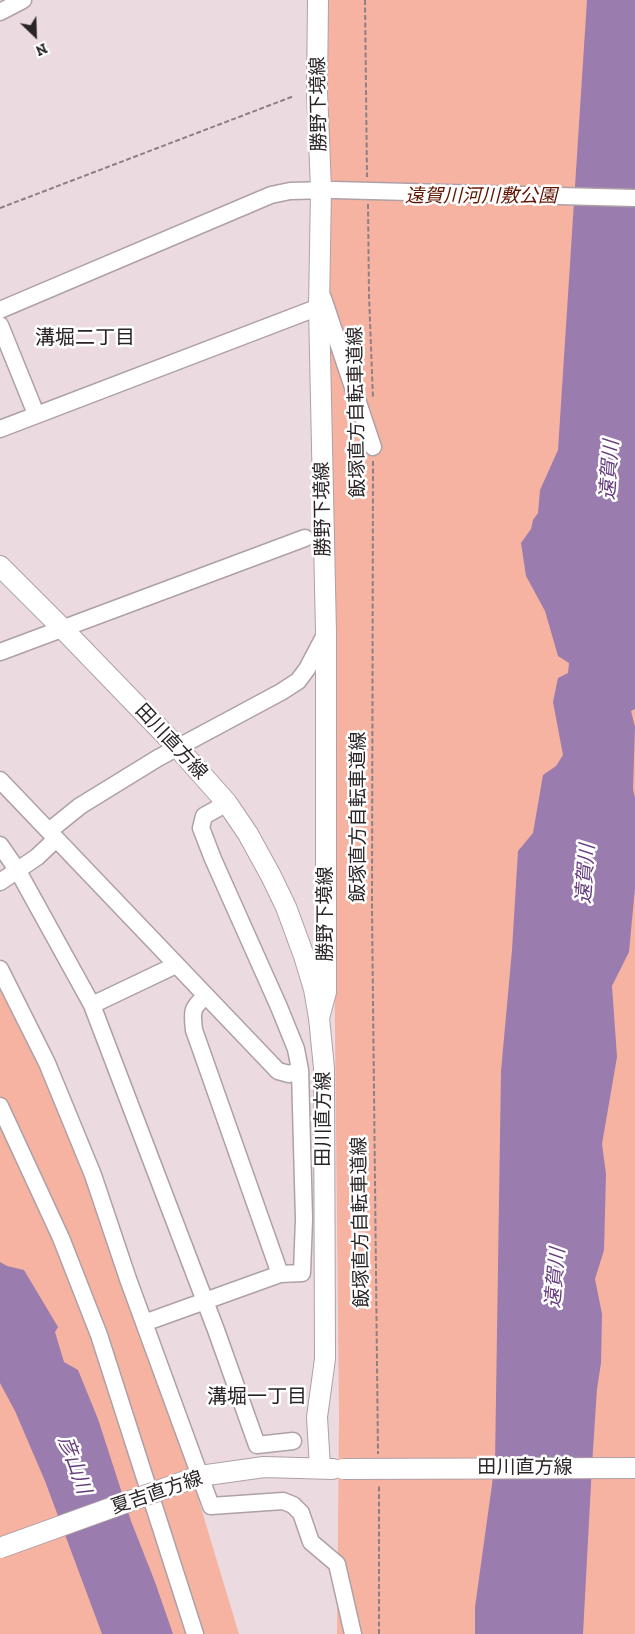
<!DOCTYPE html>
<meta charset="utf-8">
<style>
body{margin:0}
#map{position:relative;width:635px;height:1634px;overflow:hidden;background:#ebdbe1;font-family:"Zilla Slab",serif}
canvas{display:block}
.north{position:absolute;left:10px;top:10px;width:50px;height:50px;-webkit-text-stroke:4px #fff;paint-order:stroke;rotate:156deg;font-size:14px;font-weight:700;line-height:20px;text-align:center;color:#2a2426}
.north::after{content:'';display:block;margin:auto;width:18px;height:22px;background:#2a2426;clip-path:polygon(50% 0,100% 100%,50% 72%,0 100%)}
</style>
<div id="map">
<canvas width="635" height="1634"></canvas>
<div class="north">N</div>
</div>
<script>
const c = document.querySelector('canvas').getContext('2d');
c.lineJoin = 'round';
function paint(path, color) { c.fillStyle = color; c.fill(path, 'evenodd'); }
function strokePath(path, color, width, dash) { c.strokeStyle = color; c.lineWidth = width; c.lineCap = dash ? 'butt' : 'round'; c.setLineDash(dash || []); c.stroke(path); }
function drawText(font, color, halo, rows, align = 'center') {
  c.font = font + ' "Zilla Slab","Noto Sans JP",serif'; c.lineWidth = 5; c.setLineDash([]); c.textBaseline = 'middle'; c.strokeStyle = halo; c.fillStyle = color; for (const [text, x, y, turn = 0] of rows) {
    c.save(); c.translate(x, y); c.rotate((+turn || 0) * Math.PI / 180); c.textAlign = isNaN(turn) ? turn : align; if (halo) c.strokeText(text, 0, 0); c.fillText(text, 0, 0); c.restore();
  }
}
paint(new Path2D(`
 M327,0H635V1634H337L339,1416L326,162Z
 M0,987L33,1050L86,1172L176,1425L239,1634H0Z`), '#f7b3a1');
paint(new Path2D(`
 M587,0H635V709L631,711L635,727L633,789L635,798V888L629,952L612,986L617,1057L602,1144L606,1174L604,1250L595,1279L602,1314L601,1363L597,1389L592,1465L583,1634H475V1607L495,1463L501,1071L512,950L518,851L533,833L543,775L556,766L563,755L553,702L558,678L568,673L569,663L558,656L545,611L526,576L521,543L531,529L533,520L538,513L540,490L558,450Z
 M0,1262L7,1266L24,1270L58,1327L55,1332L64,1362L78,1370L98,1419L131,1521L155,1582L173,1634H102L45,1481L15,1411L0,1383Z`), '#9a7caf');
const minor = new Path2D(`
 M0,12L23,0
 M323,298L373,447
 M0,310L271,195L290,191L331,190
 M0,325L36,414
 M0,429L319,307
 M0,652L305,538
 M0,780L278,1071L289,1074L300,1070
 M227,803L204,816L201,828L213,859L279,1007L296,1049L300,1070L304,1219L302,1273L280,1274
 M49,831L80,806L158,758L281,692L298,681L307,669L326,633
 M0,845L18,871L92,1005L216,1330L257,1445L293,1441
 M0,882L37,857L56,839
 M0,969L47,1063L93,1175L128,1279L211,1506L283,1501L293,1505L301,1513L311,1542L337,1564L353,1634
 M92,1005L176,965
 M0,1106L61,1238L99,1335L195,1634
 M144,1323L280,1274L194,1030C192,1012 191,1008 206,996`);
const major = new Path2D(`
 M318,0L317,91L321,189L319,307L326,633V992L319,1018
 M0,566L63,629L178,748L227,803L248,834L271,876L286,907L304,956L314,989L319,1018L324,1068L325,1359L317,1417L320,1468
 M191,1479L200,1476L264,1467L333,1469`);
strokePath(minor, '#afa0a6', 19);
strokePath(major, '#afa0a6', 22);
strokePath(new Path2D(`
 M365,0L367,177
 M368,204L369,295L373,399
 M0,208L294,96
 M373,461L372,910L378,1454
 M379,1634V1484`), '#8b8084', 2, [5, 2.5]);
strokePath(minor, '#fff', 16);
strokePath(major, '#fff', 20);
const minorBridge = new Path2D(`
 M334,190L635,198`);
const majorBridge = new Path2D(`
 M343,1469L635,1468
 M0,1548L191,1479`);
strokePath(minorBridge, '#afa0a6', 19, []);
strokePath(majorBridge, '#afa0a6', 22, []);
strokePath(minorBridge, '#fff', 16);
strokePath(majorBridge, '#fff', 20);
drawText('19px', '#2a2426', '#fff', [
 ["勝野下境線",319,104,-91],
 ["飯塚直方自転車道線",357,412,-91],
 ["勝野下境線",323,509,-91],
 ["田川直方線",171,742,47],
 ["飯塚直方自転車道線",359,817,-90],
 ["勝野下境線",326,914,-90],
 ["田川直方線",324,1119,-90],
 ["飯塚直方自転車道線",361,1222,-91],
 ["田川直方線",525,1468],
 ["夏吉直方線",157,1493,-19]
]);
drawText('italic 19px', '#621500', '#fff', [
 ["遠賀川河川敷公園",481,197]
]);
drawText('20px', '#2a2426', '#fff', [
 ["溝堀二丁目",85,338],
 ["溝堀一丁目",257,1397]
]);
drawText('italic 20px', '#663d7f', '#fff', [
 ["遠賀川",610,470,-86],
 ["遠賀川",586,874,-86],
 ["遠賀川",556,1278,-85],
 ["彦山川",74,1465,70]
]);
</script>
